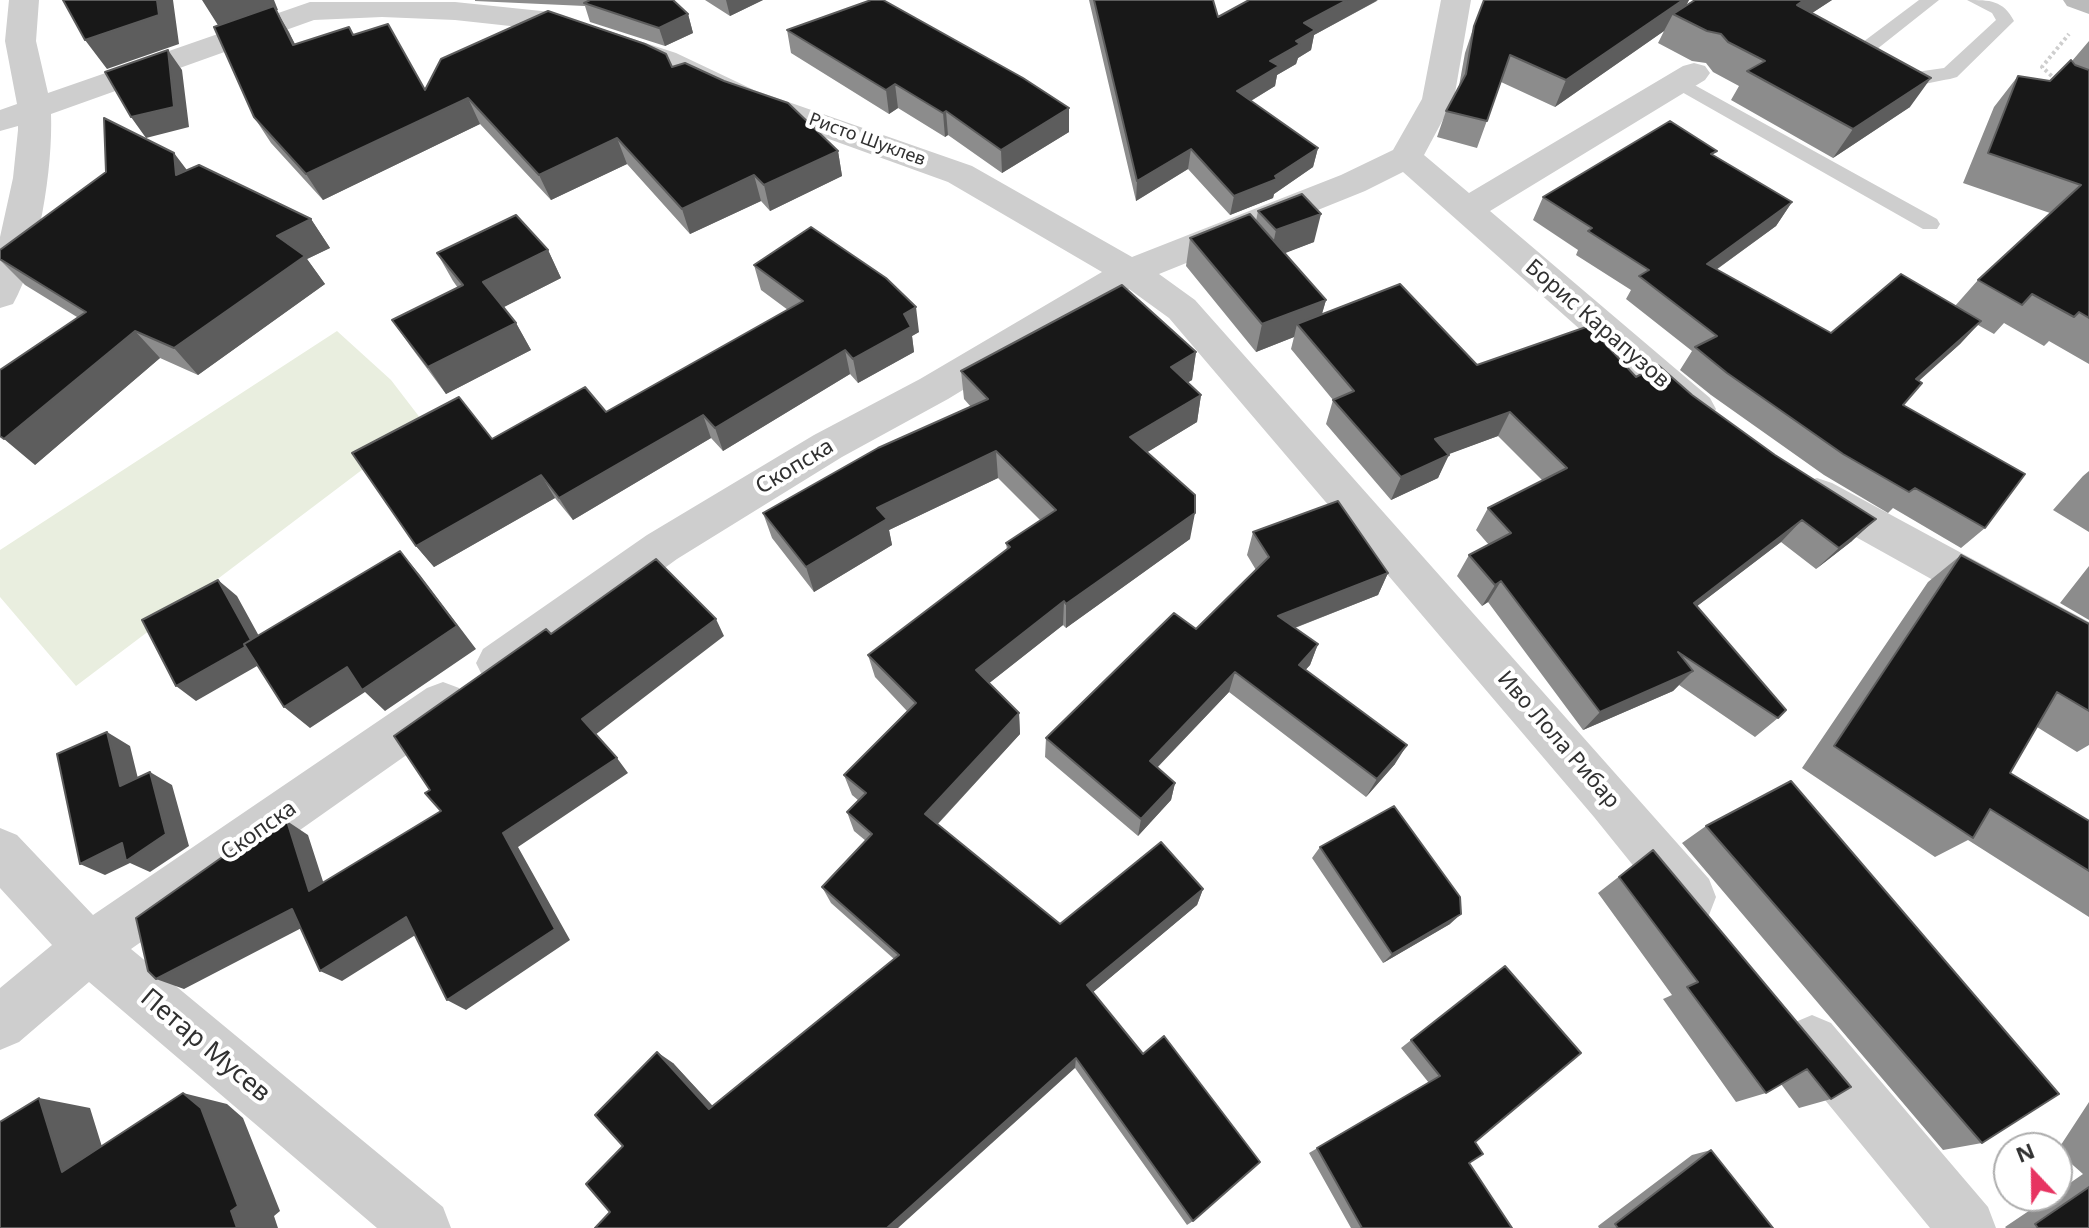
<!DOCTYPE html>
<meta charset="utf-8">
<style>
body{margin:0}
#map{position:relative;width:2089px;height:1228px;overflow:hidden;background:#fff;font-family:"Noto Sans",sans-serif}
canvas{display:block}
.north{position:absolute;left:1993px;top:1132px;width:80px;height:80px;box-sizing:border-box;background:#fff;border:2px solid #adadad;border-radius:50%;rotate:338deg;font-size:22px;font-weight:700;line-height:32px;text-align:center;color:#313131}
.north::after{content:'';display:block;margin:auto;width:28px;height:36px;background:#e73461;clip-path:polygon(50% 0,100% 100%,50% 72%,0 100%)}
</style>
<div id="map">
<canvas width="2089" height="1228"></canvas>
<div class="north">N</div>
</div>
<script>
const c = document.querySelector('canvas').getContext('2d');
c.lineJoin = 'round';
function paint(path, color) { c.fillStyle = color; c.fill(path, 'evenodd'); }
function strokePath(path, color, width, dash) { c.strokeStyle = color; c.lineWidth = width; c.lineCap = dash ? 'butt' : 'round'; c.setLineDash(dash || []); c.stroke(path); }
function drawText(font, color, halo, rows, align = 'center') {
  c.font = font + ' "Noto Sans",sans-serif'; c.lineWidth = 8; c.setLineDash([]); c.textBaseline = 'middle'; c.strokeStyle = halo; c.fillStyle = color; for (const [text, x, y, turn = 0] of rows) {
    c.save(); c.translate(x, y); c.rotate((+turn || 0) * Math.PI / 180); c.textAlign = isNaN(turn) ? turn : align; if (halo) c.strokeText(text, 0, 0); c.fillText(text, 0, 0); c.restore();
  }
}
paint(new Path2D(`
 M337,331L391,380L424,423L76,686L0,597V550Z`), '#e9eedf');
strokePath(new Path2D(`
 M2056,80L2042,67L2069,34`), '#cecece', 4, [3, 3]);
paint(new Path2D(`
 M1919,0H1939L1867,57L1909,73L1944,68L1996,20L1992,13L1967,0C1990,0 2003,0 2014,21L1957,77L1950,79C1937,81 1924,85 1911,85C1891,85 1858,73 1845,58L1847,54Z
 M1680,77L1937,219L1940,224L1937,229H1923L1673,87L1671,83L1673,79Z`), '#cecece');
paint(new Path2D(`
 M9,0H39L36,41L48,93L310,2H455L551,12L676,53L754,90L972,166L1132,257L1341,175L1393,150L1422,99L1441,0H1471L1454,99L1424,155L1469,193L1683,66L1694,63L1705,66L1710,73L1705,80L1490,211L1710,398L1716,409L1710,420L1696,424L1682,420L1403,172L1365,191L1159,274L1195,300L1709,879L1716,897L1709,915L1691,922L1673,915L1594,817L1169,318L1129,289L948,399L842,457L677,559L515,677L499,683L483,677L476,663L483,649L647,535L814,435L920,379L1102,272L948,182L732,104L654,67L547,30L455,20L382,17L314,20L51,114C53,167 39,259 13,304L0,308V237L13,178L18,130V126L0,131V110L17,104L5,41Z
 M1817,478L1832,483L2089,622V663L2073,658L1802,507L1796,495L1802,483Z
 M443,682L459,688L466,703L459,718L131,949L443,1207L451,1228H377L89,982L19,1042L0,1050V988L52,945L0,888V828L17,835L93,915L427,688Z
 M1812,1015L1831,1023L1988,1207L1996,1228H1930L1793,1061L1785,1042L1793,1023Z`), '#cecece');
paint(new Path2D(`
 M2063,0H2089V14L2067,6Z`), '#bbb');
paint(new Path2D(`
 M475,0H673L688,14L693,33L665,46L590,22L585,6L475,1Z
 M705,0H763L730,16Z
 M1089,0H1213L1218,17L1377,1L1314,35L1311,50L1298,58L1296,64L1277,75L1275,86L1251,101L1318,148L1313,167L1274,194L1273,198L1230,215L1188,169L1136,201Z
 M1689,0L1686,5L1695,0H1832L1812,13L1910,107L1833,158L1731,100L1739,86L1713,72L1706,63L1692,61L1658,43L1664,31L1555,107L1501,82L1477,148L1437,137L1446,111L1459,86L1465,53L1474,26Z
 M276,10L295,44L353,34L425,90L672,67L838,151L842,176L770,211L761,201L690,234L627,164L551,200L480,124L323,200L271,143L254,117L214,27L278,10Z
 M787,30L1069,132L1002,173L948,135L945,137L898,108L889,114L791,53Z
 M2089,41V364L2049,341L2044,346L2004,323L1994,334L1978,325L1960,344L1919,381L1903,405L1985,528L1961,548L1893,508L1888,513L1824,475L1711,395L1680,370L1692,351L1626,299L1631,290L1576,255L1578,250L1533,220L1543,197L1714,156L1792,202L1776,226L1716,270L1831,333L1955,306L1978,280L2050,213L1963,183L1994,107L2018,76L2050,81L2072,61Z
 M187,170L311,219L330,248L307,259L325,284L198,375L160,358L35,465L77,317L25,285L0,260V250Z
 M1258,211L1314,242L1284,253L1326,300L1322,314L1477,365L1636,377L1852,541L1816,569L1781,542L1697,606L1778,718L1755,737L1679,685L1673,691L1583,730L1488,602L1482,606L1457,576L1469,555L1489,545L1476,530L1488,508L1543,481L1498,436L1448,454L1438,478L1391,500L1326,424L1333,400L1291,349L1294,337L1256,352L1186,266L1190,238L1256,221Z
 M548,250L561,278L504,307L516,323L531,350L446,394L411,347L392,320L458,288L453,281L437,253Z
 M754,265L919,332L912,336L914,352L858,383L850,374L723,451L711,438L573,520L555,498L434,567L416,546L606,412L788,310L761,290Z
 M1196,352L1192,380L1188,382L1201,395L1197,422L1147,452L1190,539L1066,628L1063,625L989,683L1019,713L1020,734L938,824L1060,924L1203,889L1197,905L1093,992L1193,1221L1187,1225L1075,1068L610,1212L623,1146L673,1063L712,1106L894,959L831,903L822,887L866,841L854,831L847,812L858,800L852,795L844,775L907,711L875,677L868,655L1007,550L1006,543L1040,520L998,478L889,530L892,545L814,592L772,538L763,513L971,407L964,399L961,371Z
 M2089,471V532L2053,510L2083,476Z
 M1253,532L1388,573L1378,595L1295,628L1318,644L1310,665L1305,670L1395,764L1366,797L1229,692L1157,768L1175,783L1171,800L1138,836L1045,757L1046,738L1196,629L1256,570L1247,555Z
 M1961,555L2089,624V745L2077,752L2037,727L2010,773L2089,821V917L1968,840L1935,857L1802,768L1928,582Z
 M2089,566V620L2060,603Z
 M1706,826L1982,1143L1943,1150L1682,843Z
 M1320,847L1450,924L1383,963L1312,858Z
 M1653,850L1831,1099L1799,1108L1781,1084L1766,1093L1736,1102L1663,999L1672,995L1598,893Z
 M1505,966L1475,1142L1469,1163L1512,1228H1351L1309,1153L1429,1083L1401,1048Z
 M2089,1102V1228H2006L2005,1227L2051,1196H2057V1192L2083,1174L2057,1151Z
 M1711,1150L1773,1228H1599L1598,1226L1692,1155Z`), '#8c8c8c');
paint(new Path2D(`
 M157,0H173L179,44L107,69L85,40Z
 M202,0H274L278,10H276L289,32L308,71L221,30Z
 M726,0H763L730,16Z
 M1347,0H1378L1314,35L1311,50L1298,58L1296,64L1277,75L1275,86L1234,111L1237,91L1270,61L1304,23Z
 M1683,0H1689L1680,18L1673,14L1664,31L1555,107L1566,80Z
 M1804,0H1832L1780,34L1797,5Z
 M688,14L693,33L665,46L659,28Z
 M168,50L182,70L189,127L146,138L131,117Z
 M1931,78L1910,107L1833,158L1853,129Z
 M895,84L898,108L889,114L886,90Z
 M468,98L480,124L323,200L306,174Z
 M1069,108V132L1002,173L1001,150Z
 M946,111L948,135L945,137L943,113Z
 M617,138L627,164L551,200L539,175Z
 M1318,148L1313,167L1274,194L1273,198L1230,215L1234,196L1275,176Z
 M1191,149L1188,169L1136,201L1137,181Z
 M838,151L842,176L770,211L764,185Z
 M174,153L196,182L176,175Z
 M754,175L761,201L690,234L682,209Z
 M1792,202L1776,226L1692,287L1707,264Z
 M1321,214L1314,242L1270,259L1276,230Z
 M311,219L330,248L307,259L325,284L198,375L174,348L277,236Z
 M548,250L561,278L498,310L483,282Z
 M1326,300L1318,327L1297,324L1294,337L1256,352L1262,324Z
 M916,307L919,332L912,336L914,352L858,383L853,359L904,314Z
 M1981,321L1960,344L1896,401L1916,379Z
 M516,323L531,350L446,394L428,367Z
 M135,331L160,358L35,465L4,439Z
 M845,350L850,374L723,451L715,428Z
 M1196,352L1192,380L1167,395L1171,367Z
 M1201,395L1197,422L1128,464L1130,437Z
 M1510,412L1498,436L1425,463L1435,439Z
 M703,415L711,438L573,520L559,498Z
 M996,451L998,478L889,530L892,545L814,592L806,567L877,508Z
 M1449,455L1438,478L1391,500L1401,477Z
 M541,475L555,498L434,567L416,546Z
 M1195,513L1190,539L1066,628V604Z
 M1876,519L1852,541L1816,569L1839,548Z
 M1802,520L1781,542L1675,623L1694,603Z
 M400,551L420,575L476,649L385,711L365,692L310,728L284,707Z
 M1388,573L1378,595L1271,637L1278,616Z
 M218,580L237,596L271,658L196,701L176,686Z
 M1501,581L1488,602L1482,606L1495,585Z
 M1064,601L1063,625L978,692L976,670Z
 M716,619L724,636L595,735L582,719Z
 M1318,644L1310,665L1291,686L1299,665Z
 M1693,671L1673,691L1583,730L1600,712Z
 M1235,672L1229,692L1146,779L1150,761Z
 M1019,713L1020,734L930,832L925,814Z
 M107,732L130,746L143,799L120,786Z
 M1407,745L1395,764L1366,797L1377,779Z
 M617,758L628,773L518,847L570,940L466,1010L447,1000L503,833Z
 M150,772L172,785L189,846L150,872L130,863L105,875L80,864L122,843Z
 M1175,783L1171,800L1138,836L1141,819Z
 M287,821L308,835L330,903L309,891Z
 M1203,889L1197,905L1086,998L1087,985Z
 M292,909L315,921L184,989L156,979Z
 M1461,914L1450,924L1383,963L1392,954Z
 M406,917L425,929L342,981L320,971Z
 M657,1052L673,1063L723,1117L709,1109Z
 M1076,1058L1075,1068L898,1228H887Z
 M183,1093L227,1104L243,1118L280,1211L274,1216L278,1228H237Z
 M39,1098L90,1108L112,1179L62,1172Z`), '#5d5d5d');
const building = new Path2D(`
 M63,0H157L159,15L85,40Z
 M590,0H673L688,14L659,28L584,3Z
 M871,0H883L1023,78L1069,108L1001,150L946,111L943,113L895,84L886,90L787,30Z
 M1094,0H1213L1218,17L1249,0H1347L1304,23L1315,30L1296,41L1300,44L1270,61L1279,66L1237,91L1318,148L1275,176L1277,179L1234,196L1191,149L1137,181Z
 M1484,0H1683L1566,80L1510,55L1487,121L1446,111L1466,74L1474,26Z
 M1695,0H1804L1797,5L1931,78L1853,129L1747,71L1765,61L1728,42L1721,34L1707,31L1673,14Z
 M274,6L293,45L349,27L353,35L388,24L425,90L441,59L548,11L645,44L666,54L672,67L685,63L724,81L788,103L838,151L764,185L754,175L682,209L617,138L539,175L468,98L306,174L254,117L214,27Z
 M168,50L174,107L131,117L105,72Z
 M2071,60L2075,65L2089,70V318L2079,312L2074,317L2032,294L2022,305L1978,280L2081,185L1988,153L2018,76L2050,81Z
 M104,118L174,153L176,175L199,165L311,219L277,236L305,256L174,348L135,331L4,439L0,436V370L86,312L0,259V250L106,172Z
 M1670,121L1717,151L1711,154L1792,202L1707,264L1831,333L1901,274L1981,321L1916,379L1922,383L1903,405L2025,474L1985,528L1915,488L1909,492L1843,454L1727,373L1695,347L1717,336L1639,276L1649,270L1588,231L1592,228L1543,197Z
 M1302,194L1321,214L1276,230L1258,211Z
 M1250,214L1326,300L1262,324L1190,238Z
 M516,215L548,250L483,282L516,323L428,367L392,320L463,285L437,253Z
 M811,227L886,278L916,307L904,314L911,327L853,359L845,350L715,428L703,415L559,498L541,475L416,546L352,453L459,397L492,439L585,387L606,412L803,301L754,265Z
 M1400,284L1477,365L1589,326L1636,377L1658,365L1692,395L1775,455L1876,519L1839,548L1802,520L1694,603L1786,710L1778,718L1678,652L1693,671L1600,712L1501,581L1495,585L1469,555L1511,533L1488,508L1567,468L1510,412L1435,439L1449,455L1401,477L1333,400L1354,391L1297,324Z
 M1122,285L1196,352L1171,367L1201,395L1130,437L1195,495V513L1066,604L1064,601L976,670L1019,713L925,814L1060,924L1161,842L1203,889L1087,985L1143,1054L1164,1036L1260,1162L1193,1221L1076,1058L887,1228H595L610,1212L586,1184L623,1146L595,1115L657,1052L709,1109L899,955L822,887L872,834L847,812L866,793L844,775L916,703L868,655L1010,547L1006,543L1056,510L996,451L877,508L887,519L806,567L763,513L878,448L988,399L961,371Z
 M1338,501L1388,573L1278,616L1318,644L1299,665L1407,745L1377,779L1235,672L1150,761L1175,783L1141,819L1046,738L1174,613L1196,629L1269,557L1253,532Z
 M400,551L457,626L362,690L347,667L284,707L244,644Z
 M1961,555L2089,624V711L2057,692L2010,773L2089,821V871L1990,809L1973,838L1834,746Z
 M656,559L716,619L582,719L617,758L503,833L555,929L447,1000L406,917L320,971L292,909L156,979L148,971L136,918L245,841L287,821L309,891L441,811L425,793L430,790L394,736L546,629L551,634Z
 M218,580L251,640L244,644L245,647L176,686L142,620Z
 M107,732L120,786L150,772L166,834L126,861L122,843L80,864L57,754Z
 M1791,781L2059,1094L1982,1143L1706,826Z
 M1394,806L1460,897L1461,914L1392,954L1320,847Z
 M1653,850L1851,1087L1831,1099L1807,1069L1766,1093L1687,987L1698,982L1619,877Z
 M1505,966L1581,1053L1475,1142L1483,1154L1469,1163L1512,1228H1362L1317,1148L1440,1076L1411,1040Z
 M183,1093L201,1108L238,1206L231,1211L237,1228H0V1122L39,1098L62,1172Z
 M1711,1150L1773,1228H1618L1615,1224Z
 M2089,1187V1228H2038L2035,1224Z`);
paint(building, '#181818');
strokePath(building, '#5d5d5d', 2);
drawText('18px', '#313131', '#fff', [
 ["Ристо Шуклев",867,140,20]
]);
drawText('22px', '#313131', '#fff', [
 ["Борис Карапузов",1597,324,41],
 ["Скопска",795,467,-31],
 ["Иво Лола Рибар",1558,740,49],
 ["Скопска",259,831,-35]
]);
drawText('26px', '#313131', '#fff', [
 ["Петар Мусев",205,1046,40]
]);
</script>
